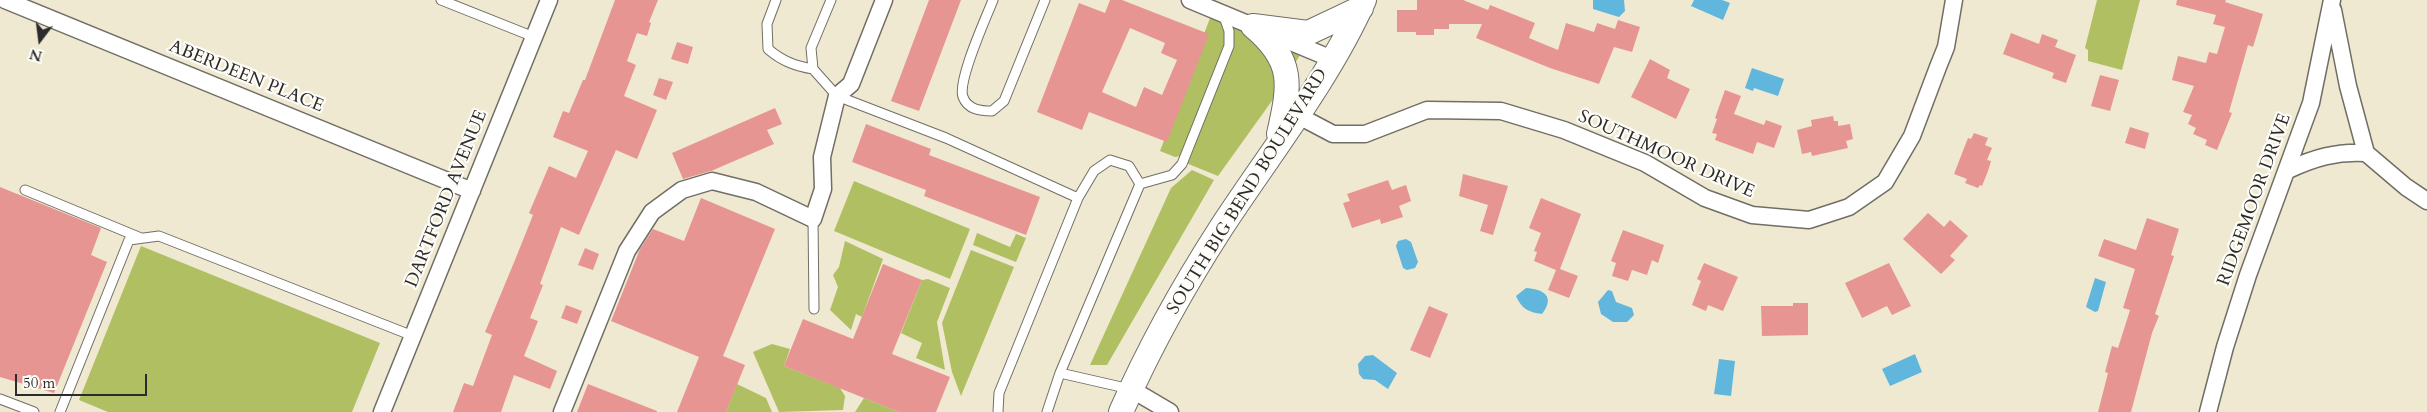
<!DOCTYPE html>
<style>
body{margin:0}
#map{position:relative;width:2427px;height:412px;overflow:hidden;background:#f0e9d1;font-family:Cardo,serif}
canvas{display:block}
.north{position:absolute;left:15px;top:15px;width:50px;height:50px;-webkit-text-stroke:4px #fdfcf7;paint-order:stroke;rotate:195deg;font-size:14px;font-weight:700;line-height:20px;text-align:center;color:#2b2b2b}
.north::after{content:'';display:block;margin:auto;width:18px;height:22px;background:#2b2b2b;clip-path:polygon(50% 0,100% 100%,50% 72%,0 100%)}
.scale{position:absolute;left:15px;top:374px;width:132px;height:22px;box-sizing:border-box;border:2px solid #2b2b2b;border-top:0;padding-left:6px;font-size:15px;line-height:18px;white-space:nowrap;color:#2b2b2b;-webkit-text-stroke:4px #fdfcf7;paint-order:stroke}
</style>
<div id="map">
<canvas width="2427" height="412"></canvas>
<div class="north">N</div>
<div class="scale">50 m</div>
</div>
<script>
const c = document.querySelector('canvas').getContext('2d');
c.lineJoin = 'round';
function paint(path, color) { c.fillStyle = color; c.fill(path, 'evenodd'); }
function strokePath(path, color, width, dash) { c.strokeStyle = color; c.lineWidth = width; c.lineCap = dash ? 'butt' : 'round'; c.setLineDash(dash || []); c.stroke(path); }
function drawText(font, color, halo, rows, align = 'center') {
  c.font = font + ' Cardo,serif'; c.lineWidth = 4.5; c.setLineDash([]); c.textBaseline = 'middle'; c.strokeStyle = halo; c.fillStyle = color; for (const [text, x, y, turn = 0] of rows) {
    c.save(); c.translate(x, y); c.rotate((+turn || 0) * Math.PI / 180); c.textAlign = isNaN(turn) ? turn : align; if (halo) c.strokeText(text, 0, 0); c.fillText(text, 0, 0); c.restore();
  }
}
paint(new Path2D(`
 M2097,0H2140L2122,70L2088,61V50L2085,48Z
 M1210,18L1300,55L1274,98L1218,176L1186,163L1181,156L1175,157L1160,151Z
 M1192,170L1214,180L1107,365H1090L1171,188Z
 M854,181L970,229L950,279L834,231Z
 M977,233L1010,247L1016,234L1026,238L1016,262L973,245Z
 M845,241L883,259L862,317L856,314L851,330L830,310L838,287L833,275L839,267Z
 M141,246L380,343L352,412H108L79,400Z
 M971,250L1014,267L961,396L952,372L942,323Z
 M928,279L950,288L937,322L945,370L916,358L922,343L901,333L922,280Z
 M772,344L790,349L784,366L840,388L845,396L843,410L779,412L753,352Z
 M737,384L766,398L772,412H726Z
 M864,398L899,412H855Z`), '#afbf62');
paint(new Path2D(`
 M1593,0H1624L1625,11L1619,17L1593,9Z
 M1694,0H1722L1730,3L1723,20L1691,6Z
 M1752,68L1784,79L1778,96L1754,88L1753,91L1745,88Z
 M1406,239L1411,242L1418,262L1415,268L1407,270L1403,268L1396,246L1398,241Z
 M2095,278L2106,282L2098,311L2095,312L2086,307Z
 M1526,288C1543,289 1556,296 1542,314C1528,312 1522,309 1516,296Z
 M1608,290L1612,291L1616,302L1632,308L1634,315L1627,322H1613L1601,314L1598,302Z
 M1915,354L1922,372L1890,386L1882,369Z
 M1373,355L1397,373L1388,389L1375,380L1363,379L1359,374L1358,364L1365,356Z
 M1719,359L1735,361L1731,396L1714,394Z`), '#60b6dc');
paint(new Path2D(`
 M615,0H658L649,22L651,23L647,36L637,33L627,61L636,65L624,96L657,110L637,159L616,150L579,235L561,227L540,284L543,285L530,318L538,321L524,356L557,371L550,389L514,375L501,412H453L464,383L473,386L492,335L485,332L515,260L533,215L529,213L549,166L576,178L588,151L553,137L563,111L569,113L583,80H585Z
 M929,0H961L919,111L891,101Z
 M1110,0H1122L1209,34L1167,142L1089,112L1082,130L1037,112L1079,3L1105,13ZM1130,28L1165,43L1161,53L1177,60L1162,95L1144,87L1136,107L1102,92Z
 M1417,0H1463L1488,10L1490,5L1535,23L1529,38L1558,50L1566,23L1594,32L1597,23L1615,29L1618,20L1640,27L1632,52L1614,47L1599,84L1550,68L1476,38L1482,24H1449V29H1434V35H1416V32H1397V10H1417Z
 M2177,0H2226L2225,2L2263,14L2253,47L2248,45L2229,112L2232,113L2217,150L2205,145L2207,140L2193,134L2196,128L2188,124L2192,115L2183,112L2194,86L2172,80L2178,56L2206,63L2209,52L2217,54L2225,27L2213,24L2216,15L2176,5Z
 M2011,33L2039,44L2042,34L2058,40L2055,47L2076,55L2066,83L2052,78L2054,73L2003,54Z
 M677,42L693,47L688,64L671,59Z
 M1650,59L1670,70L1667,78L1690,89L1676,119L1631,97Z
 M2100,75L2119,80L2110,111L2091,106Z
 M659,78L673,82L666,100L653,95Z
 M1725,90L1741,96L1734,114L1764,125L1766,120L1782,126L1774,148L1757,142L1753,154L1715,140L1717,134L1712,133L1717,119L1715,118Z
 M775,108L782,124L767,130L774,144L711,171L683,179L672,153Z
 M1833,116L1834,121H1838V126L1850,124L1853,139L1846,141L1848,148L1812,156L1811,152L1802,154L1797,130L1812,126L1811,120Z
 M866,124L931,149L929,155L1040,197L1026,235L924,196L926,190L852,162Z
 M2130,127L2149,133L2145,149L2125,143Z
 M1974,133L1988,138L1985,145L1992,148L1987,160L1991,161L1988,171L1982,186L1980,185L1978,188L1965,183L1967,179L1954,174L1968,138L1971,139Z
 M1463,174L1508,186L1493,235L1480,231L1488,205L1459,196Z
 M1388,180L1392,190L1406,185L1411,201L1399,206L1403,217L1381,224L1380,219L1352,228L1343,203L1350,201L1347,194Z
 M0,187L101,228L91,255L107,262L54,393L0,377Z
 M701,198L775,229L723,356L745,365L726,412H677L699,357L611,321L640,249L653,229L684,241Z
 M1541,198L1581,214L1560,269L1578,276L1569,298L1548,290L1556,270L1534,261L1537,252L1534,251L1541,233L1529,228Z
 M1928,213L1944,227L1950,220L1968,236L1950,256L1955,260L1941,274L1903,239Z
 M2147,218L2179,229L2171,255L2174,256L2155,314L2159,316L2152,333L2131,412H2098L2108,373L2105,372L2112,346L2118,348L2130,310L2123,308L2135,269L2098,256L2104,239L2136,250Z
 M1623,230L1664,245L1658,263L1652,260L1647,275L1632,270L1628,281L1612,276L1616,263L1611,261Z
 M585,248L599,254L593,270L578,265Z
 M1704,263L1738,277L1723,311L1708,305L1706,311L1692,305L1701,281L1697,279Z
 M1889,263L1911,306L1892,315L1887,306L1862,318L1845,283Z
 M883,264L922,280L892,354L950,377L936,412H899L784,366L803,319L853,339Z
 M1793,303H1808V335L1762,336L1761,306H1793Z
 M566,305L582,311L577,324L561,318Z
 M1429,306L1448,314L1430,358L1410,350Z
 M588,384L657,411V412H577Z`), '#e69593');
const lane = new Path2D(`
 M441,0L534,37
 M776,0L767,24L768,49C782,61 795,66 813,69
 M831,0L811,48L813,69L837,96L946,138L1078,198
 M993,0C986,18 957,81 963,97C968,110 981,111 992,111L1004,101L1045,0
 M1140,184L1172,175L1182,164L1229,46V31L1223,14
 M25,190L141,238
 M813,219L814,309
 M1060,373L1130,389
 M0,399L34,412
 M60,412L129,240L159,236L413,336
 M998,412L999,393L1078,198L1094,171L1110,160L1129,166L1140,184L1060,373L1047,412`);
const street = new Path2D(`
 M5,0L472,191
 M1190,0L1332,59
 M2333,10L2348,86L2366,153L2406,187L2427,201
 M1297,115L1333,134H1365L1427,110L1501,111L1564,130L1645,163L1705,198L1752,215L1809,220L1849,207L1885,182L1912,136L1938,67L1946,47L1954,0
 M2288,170C2314,158 2337,151 2366,153
 M1131,389L1170,412
 M382,412L549,0
 M562,412L627,251L652,212L682,190L712,181L756,192L813,219L823,189L822,157L837,96L851,84L884,0
 M2208,412L2225,347L2248,275L2311,103L2332,0`);
const secondary = new Path2D(`
 M1253,26C1295,61 1290,85 1279,134
 M1253,26L1308,33L1361,8
 M1121,412C1149,348 1183,287 1221,228C1268,156 1329,79 1364,0`);
strokePath(lane, '#706e65', 11);
strokePath(street, '#706e65', 19);
strokePath(secondary, '#706e65', 26);
strokePath(lane, '#fff', 9);
strokePath(street, '#fff', 16);
strokePath(secondary, '#fff', 24);
drawText('18px', '#2b2b2b', '#fdfcf7', [
 ["ABERDEEN PLACE",246,77,22],
 ["SOUTHMOOR DRIVE",1666,155,24],
 ["SOUTH BIG BEND BOULEVARD",1248,192,-58],
 ["DARTFORD AVENUE",447,199,-68],
 ["RIDGEMOOR DRIVE",2255,200,-70]
]);
</script>
